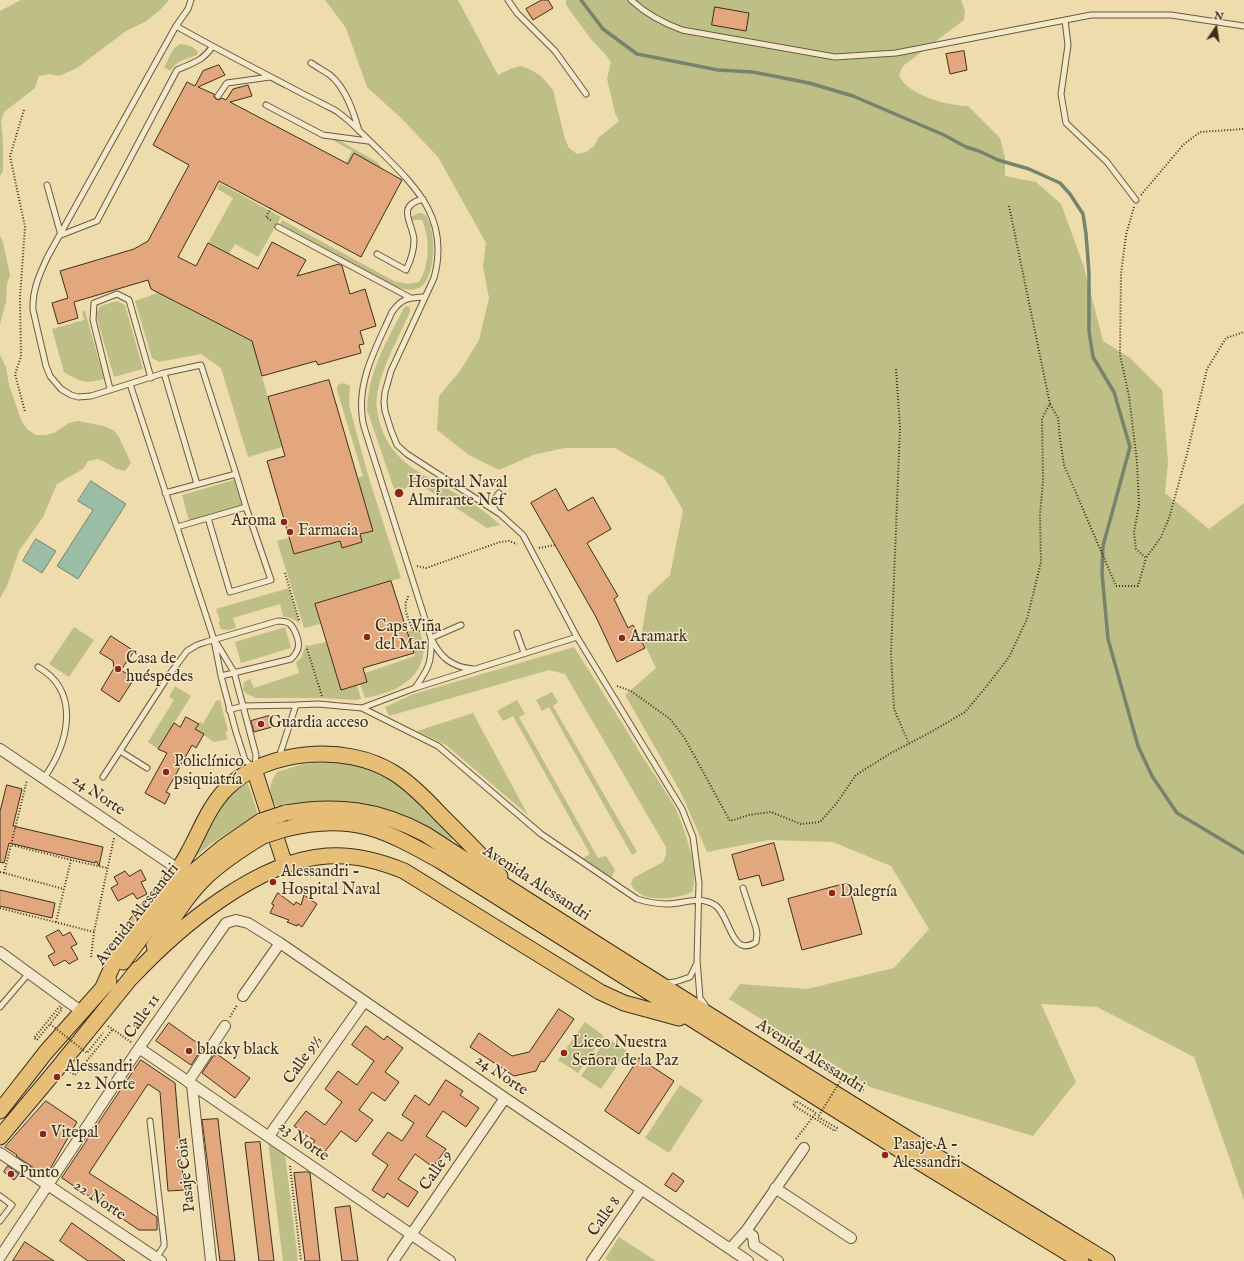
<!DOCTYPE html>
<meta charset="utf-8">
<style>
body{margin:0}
#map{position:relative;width:1244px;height:1261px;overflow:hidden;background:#eedcad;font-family:"IM FELL English",serif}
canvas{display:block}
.north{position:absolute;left:1196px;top:8px;width:40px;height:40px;-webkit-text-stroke:3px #f4e8ca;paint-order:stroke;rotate:13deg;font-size:11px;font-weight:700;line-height:16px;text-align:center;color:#3e2f1c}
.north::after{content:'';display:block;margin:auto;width:14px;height:18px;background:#3e2f1c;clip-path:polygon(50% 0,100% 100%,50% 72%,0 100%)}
</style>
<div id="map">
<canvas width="1244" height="1261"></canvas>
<div class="north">N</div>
</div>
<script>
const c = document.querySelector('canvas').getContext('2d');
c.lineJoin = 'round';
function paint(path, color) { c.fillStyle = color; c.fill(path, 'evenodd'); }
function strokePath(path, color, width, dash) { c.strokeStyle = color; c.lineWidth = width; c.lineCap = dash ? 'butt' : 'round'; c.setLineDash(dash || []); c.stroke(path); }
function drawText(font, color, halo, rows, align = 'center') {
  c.font = font + ' "IM FELL English",serif'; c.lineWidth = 3; c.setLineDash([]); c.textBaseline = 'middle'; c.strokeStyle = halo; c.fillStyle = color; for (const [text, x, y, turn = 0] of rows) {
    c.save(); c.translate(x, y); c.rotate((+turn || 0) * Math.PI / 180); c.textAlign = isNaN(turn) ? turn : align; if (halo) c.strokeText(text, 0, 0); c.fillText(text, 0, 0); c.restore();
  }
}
paint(new Path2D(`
 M21,0H169L160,10L145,22L126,31L77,68L59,76L49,74L39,76L35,88L4,112L1,121L3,142V171L0,176V11Z
 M325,0H458L498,75L510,69L521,66L531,70L541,76L553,90L565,139L569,148L577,154L586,152L594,146L598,138L619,121L615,113L607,79L611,62C605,53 597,46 590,38C582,27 574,16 566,5V0H961L965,11L964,20L903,66L899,75C901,78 902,81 904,83C917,97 950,106 968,106L1000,138L1005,158V176L1036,182L1061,204L1084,267L1103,341L1130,358L1162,390L1168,462L1165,493L1209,529L1244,503V1200L1194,1057L1097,1007L1041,1004L1076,1082L1033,1136L870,1087L729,999L740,984L807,989L894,968L929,929L891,866L833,842L769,840L707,852L680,791L625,695L656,668L641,637L648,596L670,575L683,510L663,476L615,448H564L533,455L499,470L469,455L437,430L439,396L460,371L479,340L489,298L483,267L486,243L438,157L402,119L367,87L346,28Z
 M180,44C187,44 195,47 198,52L197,55L181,61L176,64L170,71L164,67L174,48Z
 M335,138L377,162L383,170L354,153L348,164L346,163L352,151L334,141Z
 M220,183L281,217L258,257L235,244L229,254L208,243L233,198L217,189Z
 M418,213C421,213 423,213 426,216C437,230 436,280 419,288C409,292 400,288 392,285L280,224L282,220L394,281L408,284L419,282C430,266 430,237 422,220H412L411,217Z
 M0,236L3,242L10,275L7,284L6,302L0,325Z
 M158,293L252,341L282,447L248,457L221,368L201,354L159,362L152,358L135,301Z
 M117,301L125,305L143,369L114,377L96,315L100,306Z
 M406,306L410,307V312C399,337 373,382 377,409C378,417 380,425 383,432C391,452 406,465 424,475C450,491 478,503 500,525L487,528L419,484L395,492L367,410C368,373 387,340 404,308Z
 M85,311L104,379C85,384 80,382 64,372L52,329L84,320L82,312Z
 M0,355L6,367L9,385L22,422L28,430L36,435H45L54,433L69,423L78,421L104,426L113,430L119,437L131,463L125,471L116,469L107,463L98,459L88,461L83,469L57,484L43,517L19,551L7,586L0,598Z
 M344,383L350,386L349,405L368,475L401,578L315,604L320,624L304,628L277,541L289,538L294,554L340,541L342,548L362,542L360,534L373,531L357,478L363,476L337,390L338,385Z
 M234,480L242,506L189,521L182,495Z
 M289,588L300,624L293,619L283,616L280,604L233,618L236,628L228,630L221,629L218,622L220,621L216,609Z
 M74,627L94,640L69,677L49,664Z
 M285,627L291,648L241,663L235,642Z
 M413,630L420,631C422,639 425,648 423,656C417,684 390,693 365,698L360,684L367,681L365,673L415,656L407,632Z
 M326,642L341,689L357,685L361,699L356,700L322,698H256L247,694L243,690L244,682L250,679L254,688L299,673L296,662L301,658L306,644L307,646Z
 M574,647C597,683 620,719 642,756C653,773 665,790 675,807C684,827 700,872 692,892C675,900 639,904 631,884L633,878L663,862L666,855V847L565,674L549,670L389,716L385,707L414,694Z
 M175,686L191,696L158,749L148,742L174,700L169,697Z
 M552,692L558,702L553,706L637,852L632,855L549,707L542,711L536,700Z
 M220,700L228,731L225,732L228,739L214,742L195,729L200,722L203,724L216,701Z
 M517,700L525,714L519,717L598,858L606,856L615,870L612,877L609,876L583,858L590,854L513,716L503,721L497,711Z
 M473,713L528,815L446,745L417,731Z
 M344,761C359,766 376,770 390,778C413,790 436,817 455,835L451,840L416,821L396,814L280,809C273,805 269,792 271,784C272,780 275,775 277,772L303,764Z
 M248,784L258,814L212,843L201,852L182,870L219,806L239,785Z
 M585,1022L604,1036L578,1073L558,1060Z
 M607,1038L627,1051L601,1089L581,1076Z
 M680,1085L703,1100L669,1153L645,1138Z
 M268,1141L285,1154L298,1261H283Z
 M619,1237L656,1261H609L605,1259Z`), '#bebf86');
const water = new Path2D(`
 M91,481L126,504L78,579L57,566L93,510L78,501Z
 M36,539L56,551L42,573L23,561Z`);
paint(water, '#9bbca5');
strokePath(water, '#76846e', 1);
strokePath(new Path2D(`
 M581,0L603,29L637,54L718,70L753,72L809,83L853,96L944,135L966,147L979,151L998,160L1029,169L1060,183L1070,194L1083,214L1086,234L1089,273V331L1093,357L1114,392L1130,447L1103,546L1102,573L1108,639L1138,746L1152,776L1177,813L1244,853`), '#76846e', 3.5);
const building = new Path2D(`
 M542,0H548L553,8L533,20L526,9Z
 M715,7L749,13L746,31L712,25Z
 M964,51L967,70L950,74L946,54Z
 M219,65L225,75L198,87L214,94V97L216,99L219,100L222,98L226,100L233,89L248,85L252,96L230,102L348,164L354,153L402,180L361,257L219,181L178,257L196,266L208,243L258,269L272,242L306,260L297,276L339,264L342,266L350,294L365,289L376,326L360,331L364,344L359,345L361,353L318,365L316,361L262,376L252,341L151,289L148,280L74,302L78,318L58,324L52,303L68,298L60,271L134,249L148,241L189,165L153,145L187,82L195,86L203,71Z
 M329,380L373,531L360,534L362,542L342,548L340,541L294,554L267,461L285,456L268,397Z
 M556,489L568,511L593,497L611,529L587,543L618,596L614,599L628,628L633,625L645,648L617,662L596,617L531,503Z
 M391,581L414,653L363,668L367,682L341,690L315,604Z
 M111,636L134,651L121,670L134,679L119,702L101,690L114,668L113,661L100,653Z
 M269,716L272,727L254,732L251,721Z
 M186,717L199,724L195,729L204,734L196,748L192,745L166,792L170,794L165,804L145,793L167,753L158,749L174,723L180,727Z
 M7,785L22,789L13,826L103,847L99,866L96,861L95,863L9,843L4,863L0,862V812Z
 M774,843L784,880L762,886L759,875L739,880L732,855Z
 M141,870L146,880L141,882L147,894L137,899L133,893L118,901L111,888L118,884L114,877L125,871L129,876Z
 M848,883L862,934L802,950L788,899Z
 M0,890L55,903L52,918L0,906Z
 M278,893L294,905L296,902L301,905L304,895L317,904L302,927L298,924L297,926L287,922L289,920L270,913L274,905L272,904Z
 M59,930L63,936L70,932L77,944L71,947L78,959L69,964L65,960L54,966L48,956L55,952L46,937Z
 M559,1009L574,1019L544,1062L541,1061L536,1071L514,1076L470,1047L479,1033L512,1056L529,1052Z
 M169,1023L203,1047L191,1065L156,1041Z
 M366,1026L384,1040L387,1036L403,1048L385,1072L399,1082L385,1101L372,1092L359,1110L373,1120L356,1142L341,1131L323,1154L311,1145L315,1141L294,1126L306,1111L325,1125L342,1102L325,1089L338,1071L357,1085L374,1061L352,1045Z
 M217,1054L250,1078L235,1098L202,1073L214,1055L215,1056Z
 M639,1058L674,1081L639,1134L605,1111Z
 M141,1060L175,1083L184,1190L168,1191L160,1092L148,1084L89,1173L157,1217V1230H139L62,1178Z
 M446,1080L463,1091L460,1095L479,1108L466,1127L443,1111L426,1136L446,1149L433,1167L415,1154L398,1179L418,1192L408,1207L387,1193L384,1198L372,1190L388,1165L372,1154L388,1132L402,1141L414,1123L402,1115L415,1095L429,1105Z
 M46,1101L77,1122L46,1176L16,1156L17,1155L5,1147Z
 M218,1119L220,1138L235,1261H220L202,1120Z
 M260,1142L262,1161L274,1261H259L245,1143Z
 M8,1166L19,1174L14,1180L4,1172Z
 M308,1172L310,1173L320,1261H305L294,1173Z
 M673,1173L684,1181L676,1192L665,1185Z
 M350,1206L358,1261H342L335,1208Z
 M72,1223L125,1261H88L60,1241Z
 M25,1242L54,1261H13Z`);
paint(building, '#e3a77e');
strokePath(building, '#3e2f1c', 1);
const lane = new Path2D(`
 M191,0L188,9L176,26L48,256C40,273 32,290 33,310L46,366L50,376L61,389L71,395L78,397L91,396L164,373L201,365L236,474
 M508,0L517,13L555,51L586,94
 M631,0C646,14 663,23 682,30L835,57L896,53L1091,15H1171L1244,26
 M1065,20L1068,45L1061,94L1066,123L1107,162L1136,200
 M176,26C213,47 250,66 288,86C299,92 311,98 323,104C328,107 334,109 339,113C353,123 366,138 379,150C417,188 450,219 434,278L391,371L385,392L384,402L385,411L391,430L397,445L407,454L500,514L523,535L577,637L682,809L693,837L699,883L697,960L700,998L707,1008
 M311,63C317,67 324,71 330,75C346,88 354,113 359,131
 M218,96L227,83L270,77
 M266,105L323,135L368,141
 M47,185L61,235L97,221L177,70C192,63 203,61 212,47
 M278,227L409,297
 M377,254L406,270C411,260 414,252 414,240C413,223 395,206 423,199
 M164,373L197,484
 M130,384L214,640L221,676L236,732L245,760L253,768
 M110,389L93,320L94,303L117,294L129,300L151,378
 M165,493L236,474L246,507L177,527
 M496,511C491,504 494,500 499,493
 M208,518L230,592L271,580L246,507
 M461,625L431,638C440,657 451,667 473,669
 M517,633L524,653
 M217,644L234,672L256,755L255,766
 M38,667C82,692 68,744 44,778
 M415,688C429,668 432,662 431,638L366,433C364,427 362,420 362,414C358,378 378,344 392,312C402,298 408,298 424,297
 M362,708L438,746L541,834L637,899C647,902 657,904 667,904C685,904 698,895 715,905C730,915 731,959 756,942L757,934L756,928L743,888
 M229,710L243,706L296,705L318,704L362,708L415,688L577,637
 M120,751L147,768
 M279,757L296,705
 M103,777L169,675L187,651L197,645L206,642L278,621C283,621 286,621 290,624C295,629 300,642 298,648C297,653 294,656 291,659L221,676
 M666,983L675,982L690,977L696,965
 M0,1007L29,973
 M150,1121L164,1242V1246L156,1258
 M0,1196L12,1205L0,1221`);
const street = new Path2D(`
 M0,749L178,869
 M0,952L82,1012
 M243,996L280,943
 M139,1048L450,1261
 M188,1082L225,1026
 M192,1085L211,1261
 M269,1136L364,1002
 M0,1153L161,1261
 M775,1188L851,1238
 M746,1231L753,1236L754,1245L778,1261
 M730,1249L746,1231L804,1148
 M0,1257L139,1048L226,923L236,920L248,923L280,943L505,1098L748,1261
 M393,1261L505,1098
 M592,1261L641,1190`);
const primary = new Path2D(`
 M254,769L285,865
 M285,813C336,804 378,809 425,834C650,980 878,1121 1107,1261
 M285,829C352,812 385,830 442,862L919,1162L1081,1261
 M154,946C171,923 185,897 206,877C223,861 243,848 263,836
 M123,962L186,878L222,848L261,821
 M132,977C179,927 257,861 327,856C354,854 380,861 404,871L600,992L624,1003L679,1018
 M103,987C111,970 119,949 130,933C144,912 162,892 177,871C196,845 204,811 227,788C267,749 347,743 394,773C410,783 425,798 439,813C459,833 480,854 500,876
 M0,1111L46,1052L109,981
 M0,1137L57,1069L138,969`);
strokePath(lane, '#6a5a40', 7);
strokePath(street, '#6a5a40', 12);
strokePath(primary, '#3e2f1c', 17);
strokePath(new Path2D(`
 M24,110L10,156L25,227L20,297L21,357L15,374L25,412
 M1141,195L1183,145L1200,132L1244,129
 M1009,206L1050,404
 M1134,207L1126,235L1121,274L1120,355L1129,396L1137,462L1139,505L1134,532L1136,549L1146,558L1161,537L1169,518L1187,454L1207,369L1226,338L1244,332
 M271,208L266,217L272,221
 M896,369L900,428L891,653L894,709L909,744
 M539,548L555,545
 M417,566L426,568L500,542L509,541L517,544
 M285,573L299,620
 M408,596C408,598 407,600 406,602C404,611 409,621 413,630L420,631
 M307,649L322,696
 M617,686L631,691L670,719L684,737L730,821L749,815L771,812L801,824L820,822L836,804L856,775L891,753L931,732L965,712L986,687L1009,657L1027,619L1041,562L1040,515L1043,481L1042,418L1050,404L1058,418L1060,439L1064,465L1116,586H1138L1146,558
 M12,845L71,860L107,868
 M0,872L64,889
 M4,873L27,780
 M0,908L94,932
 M56,922L71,860
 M91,957L94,932L114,838
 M230,1017L237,1005
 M108,1026L131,1042
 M70,1072L75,1075L113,1029
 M796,1139L816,1113
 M290,1166L301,1261`), '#3e2f1c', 2, [1, 2]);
strokePath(lane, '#f4e8ca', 5);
strokePath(street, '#f4e8ca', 10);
strokePath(primary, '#e7be76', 15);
const primaryBridge = new Path2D(`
 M261,821L285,813
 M263,836L285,829`);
strokePath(primaryBridge, '#3e2f1c', 17, []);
strokePath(new Path2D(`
 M49,1025L37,1040L34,1038L60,1006L62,1009L50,1024L87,1053L103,1033
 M816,1113L796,1101L793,1105L835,1131L837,1128L818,1117L841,1080L861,1093L864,1088L822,1063L820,1067L836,1077`), '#3e2f1c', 2, [1, 2]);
strokePath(primaryBridge, '#e7be76', 15);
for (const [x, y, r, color] of [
 [399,493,5,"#8f2418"],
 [284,522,4,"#8f2418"],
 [290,532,4,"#8f2418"],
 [367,637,4,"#8f2418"],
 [622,638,4,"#8f2418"],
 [118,669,4,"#8f2418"],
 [261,724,4,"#8f2418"],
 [166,772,4,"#8f2418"],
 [273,882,4,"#8f2418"],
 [832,893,4,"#8f2418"],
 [189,1051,4,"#8f2418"],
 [564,1053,4,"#8f2418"],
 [57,1077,4,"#8f2418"],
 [43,1134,4,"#8f2418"],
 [885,1155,4,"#8f2418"],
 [11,1174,4,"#8f2418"]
]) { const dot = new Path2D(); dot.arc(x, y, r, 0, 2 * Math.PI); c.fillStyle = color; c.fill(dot); strokePath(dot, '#f4e8ca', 1.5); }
drawText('16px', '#3e2f1c', '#f4e8ca', [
 ["Hospital Naval",408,484],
 ["Almirante Nef",408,502],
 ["Aroma",276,522,"right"],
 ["Farmacia",298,532],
 ["Caps Viña",375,628],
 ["del Mar",375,646],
 ["Aramark",630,638],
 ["Casa de",126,660],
 ["huéspedes",126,678],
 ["Guardia acceso",269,724],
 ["Policlínico",174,763],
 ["psiquiatría",174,781],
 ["Alessandri -",281,873],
 ["Hospital Naval",281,891],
 ["Dalegría",840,893],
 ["Liceo Nuestra",572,1044],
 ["Señora de la Paz",572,1062],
 ["blacky black",197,1051],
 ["Alessandri",65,1068],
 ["- 22 Norte",65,1086],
 ["Vitepal",51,1134],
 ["Pasaje A -",893,1146],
 ["Alessandri",893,1164],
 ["Punto",19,1174]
], 'left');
drawText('16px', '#3e2f1c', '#f4e8ca', [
 ["24 Norte",98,796,34],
 ["Avenida Alessandri",536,884,33],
 ["Avenida Alessandri",138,915,-52],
 ["Calle 11",143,1017,-55],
 ["Avenida Alessandri",810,1057,32],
 ["Calle 9½",304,1060,-55],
 ["24 Norte",501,1076,34],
 ["23 Norte",303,1142,35],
 ["Calle 9",437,1171,-55],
 ["Pasaje Coia",187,1175,-96],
 ["22 Norte",99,1201,34],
 ["Calle 8",605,1217,-55]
]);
</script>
